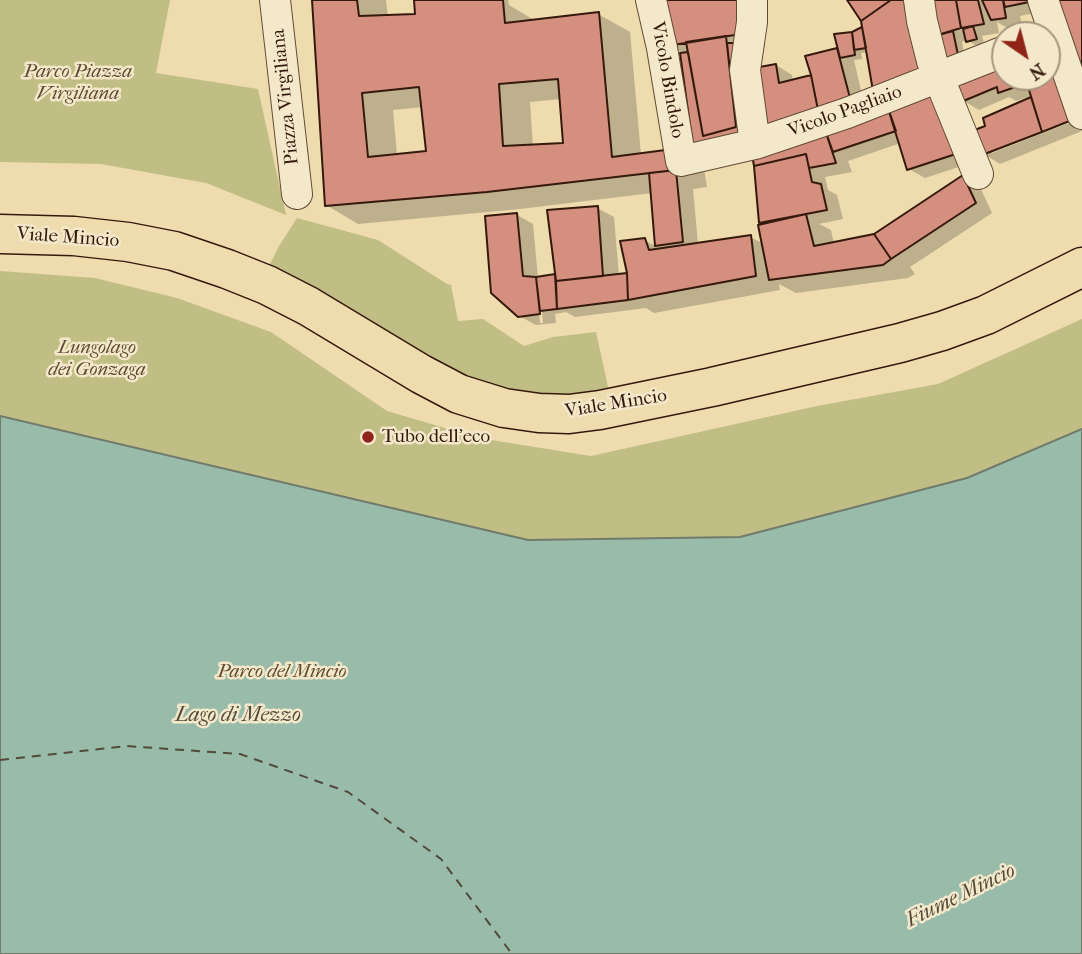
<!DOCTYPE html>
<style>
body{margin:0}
#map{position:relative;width:1082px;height:954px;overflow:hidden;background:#eedcaf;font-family:"IM FELL French Canon",serif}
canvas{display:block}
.north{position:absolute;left:991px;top:21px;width:70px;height:70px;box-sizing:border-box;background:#f4e8cb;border:2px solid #a7957f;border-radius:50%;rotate:145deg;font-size:19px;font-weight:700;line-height:28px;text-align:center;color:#34190c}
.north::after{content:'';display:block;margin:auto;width:24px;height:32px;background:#8f2418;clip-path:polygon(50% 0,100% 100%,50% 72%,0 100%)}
</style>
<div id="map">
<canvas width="1082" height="954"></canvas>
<div class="north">N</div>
</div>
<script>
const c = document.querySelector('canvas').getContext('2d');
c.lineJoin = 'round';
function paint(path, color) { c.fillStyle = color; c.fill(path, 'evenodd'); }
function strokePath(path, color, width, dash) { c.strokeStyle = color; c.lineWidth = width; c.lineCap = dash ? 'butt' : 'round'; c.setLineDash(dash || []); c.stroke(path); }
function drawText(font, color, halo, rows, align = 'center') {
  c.font = font + ' "IM FELL French Canon",serif'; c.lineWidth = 5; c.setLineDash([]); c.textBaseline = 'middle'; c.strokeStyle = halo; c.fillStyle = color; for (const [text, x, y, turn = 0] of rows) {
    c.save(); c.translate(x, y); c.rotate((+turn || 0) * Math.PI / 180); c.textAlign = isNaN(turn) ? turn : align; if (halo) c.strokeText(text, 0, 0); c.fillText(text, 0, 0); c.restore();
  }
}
paint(new Path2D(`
 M0,0H170L156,73L258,89L286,215L206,183L101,164L0,162Z
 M297,218L378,240L447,284L451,285L458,321L483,319L524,346L553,337L596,332L610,396L559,401L456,378L265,274L279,246Z
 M0,271L95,278L177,298L271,332L387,411L479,438L591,456L817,406L938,384L1082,319V954H0Z`), '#c1be85');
const water = new Path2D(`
 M0,416L528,540L740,537L967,478L1082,429V954H0Z`);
paint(water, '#99bcaa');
strokePath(water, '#717b6b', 2);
paint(new Path2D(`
 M313,0H386L388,17L417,16L415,0H508L509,5L534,20L598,14L630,32L641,155L704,169L707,187L693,189L698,244L750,237L764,244L766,225L761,222L753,150L898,103L868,52L861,53L862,59L854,60L865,108L760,140L695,146L681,52L669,45L765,0V47L745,51L753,70L776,65L792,75L793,81L813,76L837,50L840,51L852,33L864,28L863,20L849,0H1047L1049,10L1020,16L1022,26L1009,29L997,22L999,33L982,36L984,43L975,45L967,40L962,42L965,59L1005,77H1047L1082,114L992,150V153L1082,118V131L1000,164L984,154L988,127L1029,99L1028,97L1016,101L1009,97L979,110L962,100L974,162L925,178L909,169L901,143L848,161L852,172L825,177L828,190L837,195L843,219L819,224L831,230L834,244L874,235L963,178L980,187L992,213L910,267L915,274L908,278L796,293L779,284L780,290L654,313L646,308L575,317L566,312L555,314L556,323L536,325L519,316L517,215L533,224L538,278L555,276L557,277L597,208L614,217L619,276L629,275L644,240L657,247L652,193L520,209L358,224L326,205ZM954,22L965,28V32L953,25ZM561,99L565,145L533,147L530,102ZM423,107L428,152L397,155L393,110ZM535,279L539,283L543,323H540Z`), '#0003');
strokePath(new Path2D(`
 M0,760L126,746L240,754L348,792L441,859L512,954`), '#524a3b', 2, [9, 7]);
const building = new Path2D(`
 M312,0H357L359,16L415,14L414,0H503L505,23L599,12L612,157L673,149L676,170L487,192L325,206ZM558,79L563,143L503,146L499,84ZM419,87L426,151L368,157L362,93Z
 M661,0H742L741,34L667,46Z
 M847,0H891L861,21Z
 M891,0H911L929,72L873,91L861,21Z
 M926,0H956L961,28L931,37Z
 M956,0H978L984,24L961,28Z
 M982,0H1003L1006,18L991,20Z
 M1003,0H1033L1034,1L1005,7Z
 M1058,0H1082V93Z
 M973,26L977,39L966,42L963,29Z
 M862,27L866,48L854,50L852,32Z
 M953,31L958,55L938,61L931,37Z
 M852,32L855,55L840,58L834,34Z
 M726,36L736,127L703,136L686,42Z
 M727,43H735L745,131L693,147L680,53L688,52L703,136L736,127Z
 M1047,46L1077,118L1042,132L1025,77H1047Z
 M837,48L850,98L818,110L811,75L805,56Z
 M1005,58V77H1025L1027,83L998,93L997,87L961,102L951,77Z
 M776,64L779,83L811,75L818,110L766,128L754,68Z
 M935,88L959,153L907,170L887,105Z
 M1031,97L1042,132L982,155L972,131L985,126L983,118Z
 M887,105L896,131L833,152L824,127Z
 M824,127L836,163L809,168L806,154L754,166L751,149Z
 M806,154L812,182L821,184L827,210L759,223L754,166Z
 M676,170L683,242L655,246L649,173Z
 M963,175L976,203L891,259L874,234Z
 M598,206L603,276L556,281L547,210Z
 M517,213L523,276L536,277L540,314L518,317L491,293L485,216Z
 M806,214L814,246L874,234L891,259L883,265L769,280L758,225Z
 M751,235L756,276L628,300L627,273L620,241L645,238L649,250Z
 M627,273L628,300L557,309L556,281Z
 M555,274L557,309L540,311L536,277Z`);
paint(building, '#d48f7f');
strokePath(building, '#34190c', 2);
const minor = new Path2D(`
 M275,0L297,194
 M651,0L662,48L681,161L755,144L847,113L1005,51
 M752,0V22L745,70L755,144
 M919,0L922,21L932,61L978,174
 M1043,0L1082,114`);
const major = new Path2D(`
 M0,234L74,236L128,242L174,251L227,269L267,285L308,306L421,374L459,394L504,408L539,413L569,414L600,410L712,387L900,343L942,331L986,315L1082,267`);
strokePath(minor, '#624a35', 32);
strokePath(major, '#34190c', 41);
strokePath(minor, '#f4e8cb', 30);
strokePath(major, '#eedcaf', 38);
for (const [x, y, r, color] of [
 [368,437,7,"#8f2418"]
]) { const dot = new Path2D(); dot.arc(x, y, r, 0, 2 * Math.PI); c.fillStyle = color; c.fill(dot); strokePath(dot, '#f4e8cb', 2.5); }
drawText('italic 19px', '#5e4b30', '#f4e8cb', [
 ["Parco Piazza",78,72],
 ["Virgiliana",78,94],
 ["Lungolago",97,348],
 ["dei Gonzaga",97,370],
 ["Parco del Mincio",282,672]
]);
drawText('19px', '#34190c', '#f4e8cb', [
 ["Vicolo Bindolo",667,80,80],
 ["Piazza Virgiliana",286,97,-96],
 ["Vicolo Pagliaio",845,112,-20],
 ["Viale Mincio",68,238,4],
 ["Viale Mincio",616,404,-9]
]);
drawText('19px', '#34190c', '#f4e8cb', [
 ["Tubo dell'eco",382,437]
], 'left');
drawText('italic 21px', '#524a3b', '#f4e8cb', [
 ["Lago di Mezzo",238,716],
 ["Fiume Mincio",961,896,-26]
]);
</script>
